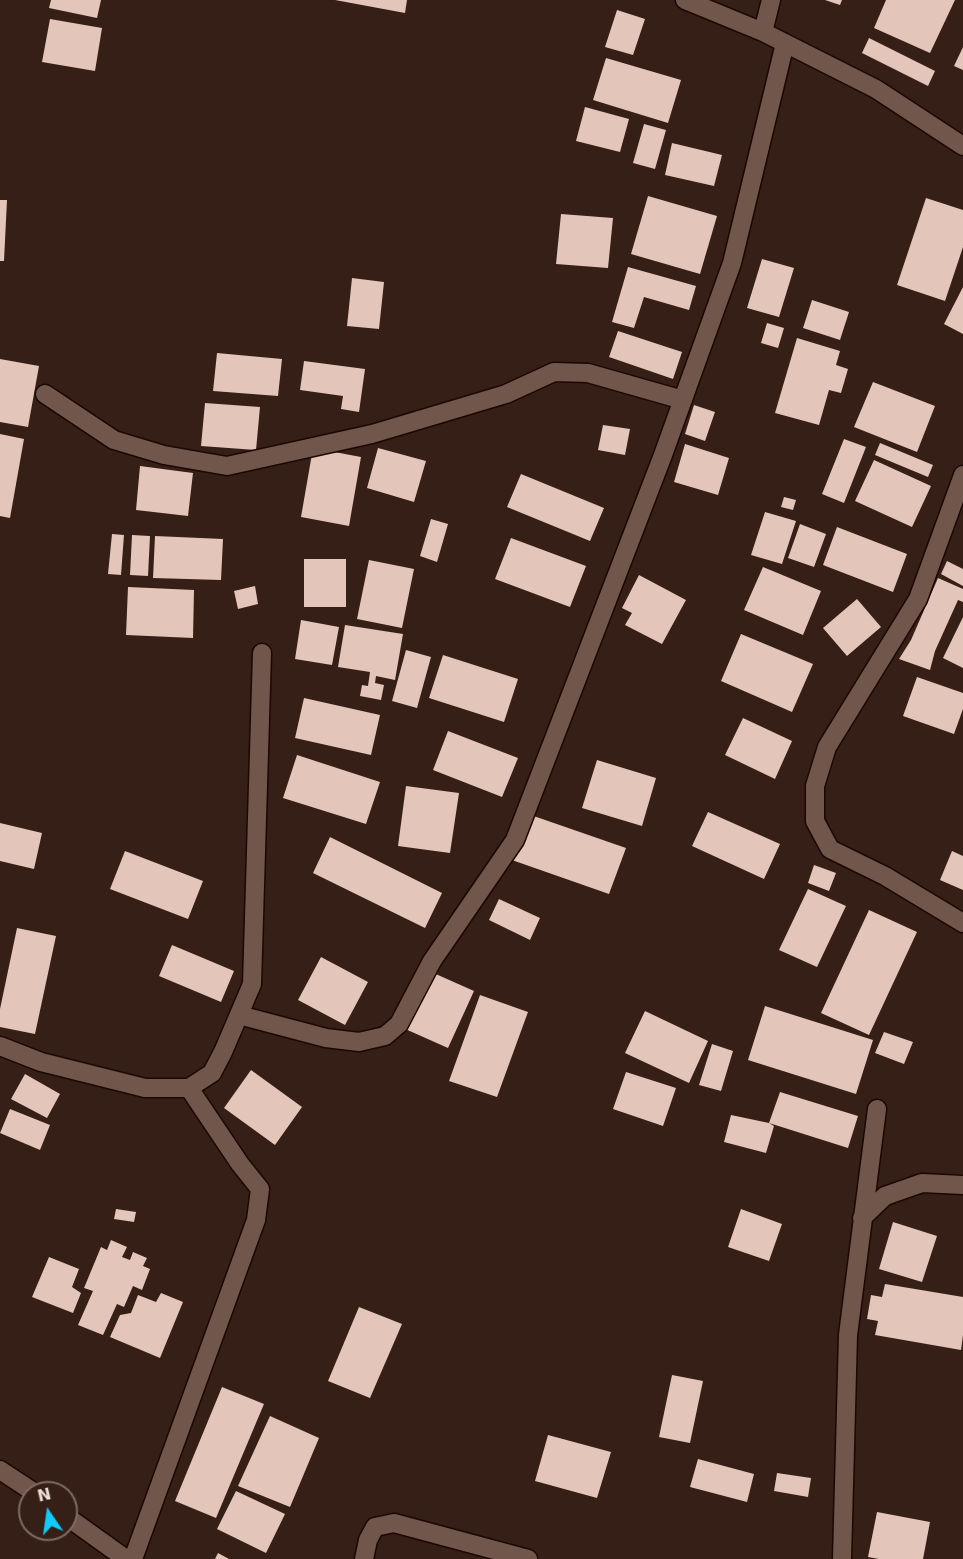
<!DOCTYPE html>
<style>
body{margin:0}
#map{position:relative;width:963px;height:1559px;overflow:hidden;background:#351f16;font-family:"DejaVu Sans",sans-serif}
canvas{display:block}
.north{position:absolute;left:18px;top:1481px;width:60px;height:60px;box-sizing:border-box;background:#351f16;border:2px solid #7f6b63;border-radius:50%;rotate:347deg;font-size:16px;font-weight:700;line-height:24px;text-align:center;color:#edddd7}
.north::after{content:'';display:block;margin:auto;width:21px;height:27px;background:#11cafa;clip-path:polygon(50% 0,100% 100%,50% 72%,0 100%)}
</style>
<div id="map">
<canvas width="963" height="1559"></canvas>
<div class="north">N</div>
</div>
<script>
const c = document.querySelector('canvas').getContext('2d');
c.lineJoin = 'round';
function paint(path, color) { c.fillStyle = color; c.fill(path, 'evenodd'); }
function strokePath(path, color, width, dash) { c.strokeStyle = color; c.lineWidth = width; c.lineCap = dash ? 'butt' : 'round'; c.setLineDash(dash || []); c.stroke(path); }
paint(new Path2D(`
 M51,0H101L97,18L49,8Z
 M335,0H407L405,13Z
 M825,0H842L840,5Z
 M886,0H955L930,53L874,28Z
 M617,10L645,19L633,55L605,47Z
 M50,19L102,28L95,71L42,62Z
 M869,38L935,71L928,86L862,53Z
 M963,47V70L954,66Z
 M606,58L681,80L668,123L593,100Z
 M585,107L629,119L620,152L576,141Z
 M644,124L666,130L655,169L633,163Z
 M672,143L722,155L714,186L665,175Z
 M648,196L717,216L700,274L631,254Z
 M926,198L963,210V247L945,301L897,285Z
 M0,200H7L4,261H0Z
 M561,214L613,218L608,268L556,264Z
 M762,259L794,268L779,317L747,308Z
 M628,267L696,286L689,310L644,297L634,328L612,322Z
 M352,278L384,282L379,329L347,326Z
 M963,287V334L944,324Z
 M812,300L849,312L840,340L803,328Z
 M767,323L784,328L778,348L761,343Z
 M618,331L682,352L673,379L609,357Z
 M797,338L840,351L836,365L848,369L841,393L829,390L819,425L775,413Z
 M217,353L282,359L278,396L213,391Z
 M0,359L39,366L28,427L0,422Z
 M304,361L365,369L359,412L341,409L343,396L300,390Z
 M873,382L935,406L917,452L854,427Z
 M205,403L260,407L256,450L201,446Z
 M694,405L715,412L705,441L685,434Z
 M603,425L630,429L625,455L598,450Z
 M0,434L24,439L10,518L0,516Z
 M844,439L866,447L844,503L822,494Z
 M880,443L933,465L928,477L875,455Z
 M685,444L729,458L718,495L674,482Z
 M313,448L361,457L349,526L301,517Z
 M378,448L426,461L414,502L367,488Z
 M874,460L931,486L912,527L855,501Z
 M140,466L193,473L188,516L136,510Z
 M521,474L604,508L590,541L507,507Z
 M784,497L796,500L793,510L781,507Z
 M765,512L796,521L782,564L751,555Z
 M431,519L448,524L437,562L420,556Z
 M800,524L826,534L814,567L788,558Z
 M837,527L907,554L893,592L823,565Z
 M112,534L124,535L121,575L108,574Z
 M132,535L150,536L148,576L130,575Z
 M155,536L223,539L221,580L153,578Z
 M511,538L586,566L570,607L495,579Z
 M304,559H346V607H304Z
 M369,560L414,569L402,628L357,619Z
 M947,561L963,569V586L941,574Z
 M763,567L821,591L803,635L744,610Z
 M639,575L686,600L662,644L625,625L632,613L622,608Z
 M938,578L963,589V602L958,600L935,651L930,670L899,659L911,640Z
 M255,586L258,604L238,609L234,591Z
 M128,587L194,590L193,638L126,635Z
 M857,599L881,627L847,656L823,628Z
 M963,617V668L943,658Z
 M301,620L339,627L332,665L295,659Z
 M345,625L403,634L395,680L376,676L375,683L384,685L381,700L360,696L362,685L368,686L370,672L338,667Z
 M741,634L813,664L792,712L721,681Z
 M406,650L431,657L417,708L392,701Z
 M443,655L518,679L504,722L429,698Z
 M917,677L963,693V709L954,734L903,716Z
 M304,698L380,715L371,755L295,738Z
 M743,718L792,741L775,779L725,755Z
 M448,731L518,758L502,797L433,770Z
 M297,755L380,782L366,824L283,798Z
 M597,760L656,778L642,826L582,808Z
 M406,786L459,793L450,853L398,846Z
 M708,812L780,844L764,879L692,846Z
 M525,813L626,848L609,894L509,859Z
 M0,823L42,833L34,869L0,861Z
 M330,837L442,893L425,928L313,873Z
 M125,851L203,881L188,919L110,889Z
 M952,851L963,856V890L940,880Z
 M814,865L836,873L829,891L808,883Z
 M808,889L846,906L817,967L779,950Z
 M499,899L540,918L530,940L489,920Z
 M869,910L917,932L869,1035L821,1013Z
 M17,928L56,936L35,1034L0,1027V1009Z
 M172,945L234,971L221,1002L159,976Z
 M321,957L368,982L345,1025L298,1000Z
 M429,971L474,991L448,1048L403,1028Z
 M480,995L528,1012L497,1097L449,1081Z
 M765,1006L873,1040L856,1094L748,1060Z
 M645,1011L708,1041L689,1083L625,1053Z
 M884,1032L913,1042L904,1064L875,1053Z
 M712,1044L733,1051L721,1091L699,1085Z
 M251,1070L302,1107L275,1145L224,1108Z
 M626,1072L676,1088L663,1126L613,1109Z
 M25,1074L60,1094L47,1118L11,1099Z
 M780,1092L858,1116L848,1148L769,1123L774,1126L766,1153L724,1142L731,1115L769,1123Z
 M10,1109L50,1125L40,1150L0,1133Z
 M116,1209L136,1212L134,1222L114,1219Z
 M741,1209L782,1224L769,1261L728,1247Z
 M893,1222L937,1236L922,1282L879,1269Z
 M111,1240L127,1247L122,1257L130,1260L133,1252L147,1258L143,1266L150,1269L142,1290L133,1286L124,1307L117,1304L103,1335L78,1325L93,1291L84,1288L101,1247L107,1250Z
 M49,1257L79,1269L72,1287L81,1293L73,1313L32,1297Z
 M885,1284L963,1297V1335L961,1350L875,1335L878,1321L867,1319L871,1295L882,1297Z
 M161,1293L183,1302L160,1358L110,1337L120,1315L131,1313L138,1295L156,1302Z
 M359,1307L402,1324L370,1398L328,1381Z
 M672,1375L703,1381L690,1443L659,1437Z
 M222,1387L264,1404L216,1518L175,1501Z
 M270,1416L319,1438L290,1507L238,1486Z
 M548,1435L611,1452L597,1498L535,1481Z
 M698,1459L754,1474L747,1502L690,1487Z
 M777,1473L811,1478L808,1497L774,1491Z
 M236,1491L285,1514L266,1553L217,1529Z
 M877,1512L930,1522L923,1559H879L868,1557Z
 M218,1553L229,1559H215Z`), '#e4c5b9');
const minor = new Path2D(`
 M685,0L763,32L876,89L963,146
 M763,32L771,0
 M45,394L114,440L164,455L227,466L372,434L506,394L554,372L588,373L683,400
 M963,475L918,599L827,747L815,786V821L830,849L885,876L963,923
 M239,1015L326,1038L359,1042L385,1036L399,1024L432,961L515,840L663,455L732,263L785,43
 M0,1046L41,1062L145,1088H189L212,1073L223,1052L252,984L262,653
 M862,1218L885,1196L922,1183L963,1185
 M0,1470L35,1493
 M66,1516L126,1559
 M133,1559L256,1220L260,1189L240,1164L189,1088
 M364,1559L368,1540L375,1527L394,1523L528,1559
 M842,1559L848,1335L877,1109`);
strokePath(minor, '#1c0803', 21);
strokePath(minor, '#71564c', 18);
</script>
